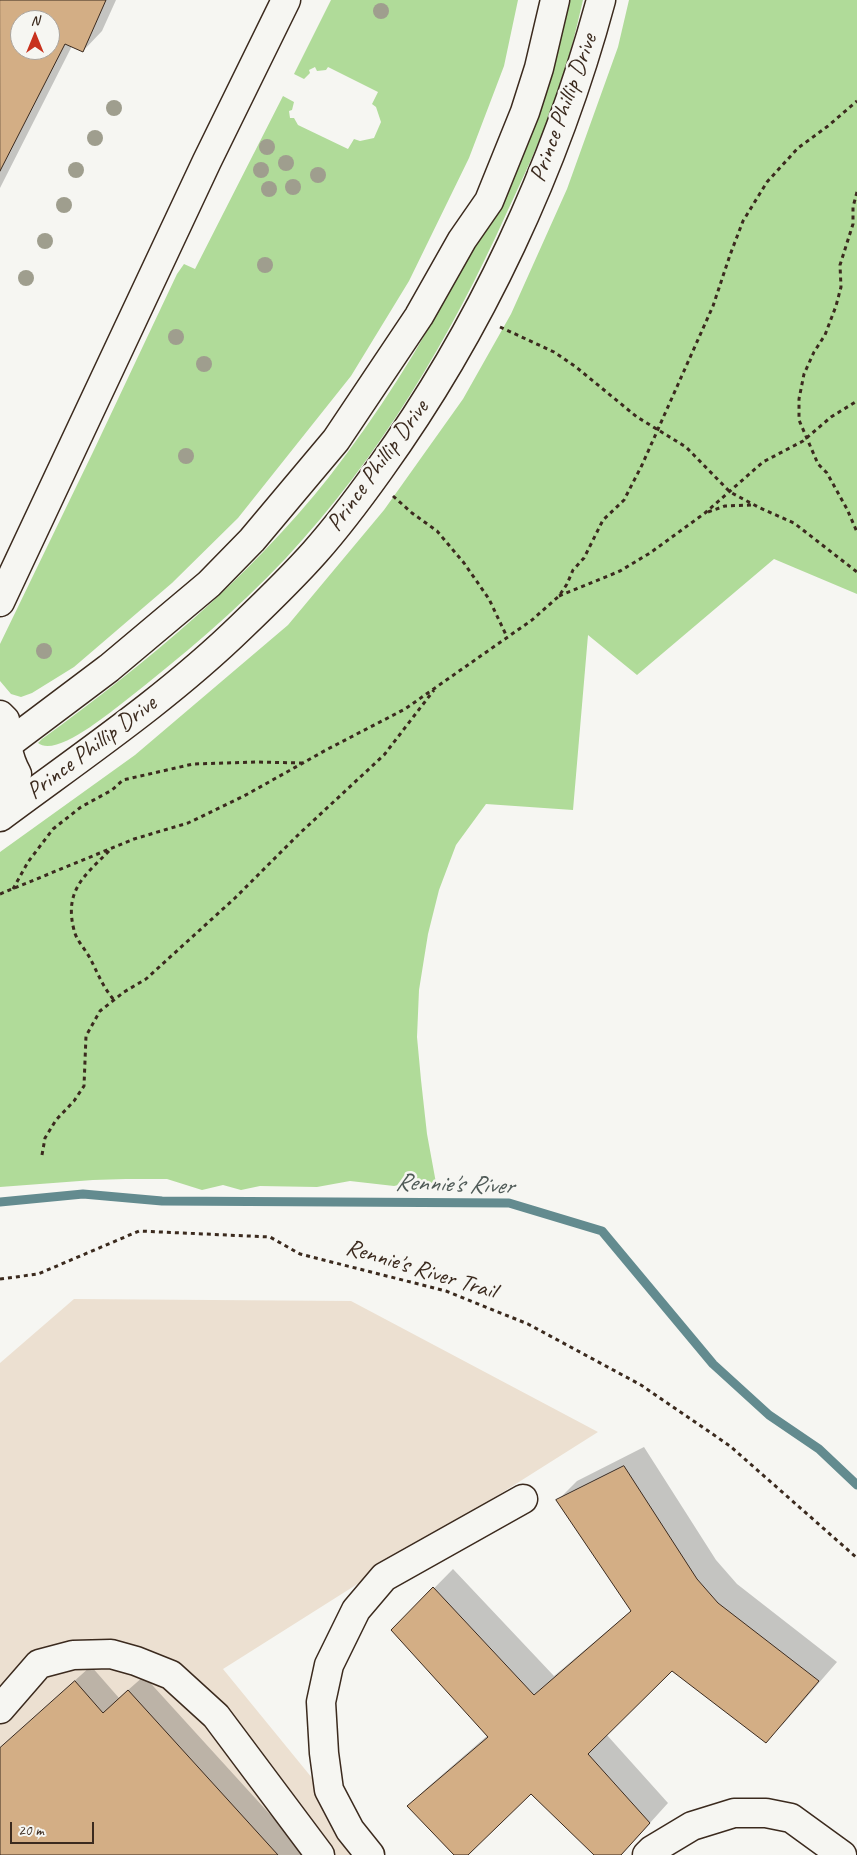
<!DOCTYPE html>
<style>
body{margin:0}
#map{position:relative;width:857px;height:1855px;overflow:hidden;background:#f6f6f2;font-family:Caveat,sans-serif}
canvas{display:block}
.north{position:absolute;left:10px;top:10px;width:50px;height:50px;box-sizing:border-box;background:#f6f6f2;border:1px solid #aba49d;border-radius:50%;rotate:0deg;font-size:14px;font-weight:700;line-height:20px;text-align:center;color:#3b2a1e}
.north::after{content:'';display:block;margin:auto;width:18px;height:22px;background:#c8321e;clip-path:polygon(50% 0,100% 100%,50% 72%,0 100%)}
.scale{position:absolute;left:10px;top:1822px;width:84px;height:22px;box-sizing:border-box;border:2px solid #3b2a1e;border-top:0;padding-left:6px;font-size:15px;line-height:18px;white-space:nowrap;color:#3b2a1e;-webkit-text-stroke:4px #f6f6f2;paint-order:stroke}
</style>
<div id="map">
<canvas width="857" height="1855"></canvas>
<div class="north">N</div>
<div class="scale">20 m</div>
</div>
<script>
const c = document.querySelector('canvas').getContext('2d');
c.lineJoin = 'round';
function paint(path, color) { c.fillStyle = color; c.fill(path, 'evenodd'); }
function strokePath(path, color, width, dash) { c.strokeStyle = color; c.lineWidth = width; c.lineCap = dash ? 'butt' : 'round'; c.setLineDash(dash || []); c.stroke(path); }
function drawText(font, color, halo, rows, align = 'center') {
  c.font = font + ' Caveat,sans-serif'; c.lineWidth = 5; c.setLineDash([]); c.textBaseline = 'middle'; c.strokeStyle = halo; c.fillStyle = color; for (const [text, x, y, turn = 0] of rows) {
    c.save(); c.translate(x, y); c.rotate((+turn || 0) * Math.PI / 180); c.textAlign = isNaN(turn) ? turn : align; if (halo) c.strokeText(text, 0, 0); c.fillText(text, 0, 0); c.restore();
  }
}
paint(new Path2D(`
 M74,1299L351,1301L598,1432L223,1669L375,1855H0V1363Z`), '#ece0d1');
paint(new Path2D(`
 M331,0H518L504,66L469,158L409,281L351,376L238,518L172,583L74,667L32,693L21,697L11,694L0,681V644L93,452L177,274L184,264L195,269L283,96L294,102L292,110L289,111L290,118H294L298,125L348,149L354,139L360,141L374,138L381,122L376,107L372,104L378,92L328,67L326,70L317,71L315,67L309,70L310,73L304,79L294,74Z
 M563,0H583C575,34 567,69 554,102C541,139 524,176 507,212C451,337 380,457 286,558C236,611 181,657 125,701C109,713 56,758 38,743L42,739C147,663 248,579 329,477C377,415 421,347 456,277C470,249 480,216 491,186C515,124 539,62 563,0Z
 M629,0H857V594L774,559L637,675L588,635L573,810L486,804L456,845L439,890L428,934L419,990L417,1037L421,1080L427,1134L436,1183L412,1182L394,1186L350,1181L317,1187L260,1186L241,1190L223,1185L202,1190L167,1179H126L93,1180L0,1187V852L135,755L288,625L384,510L463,399L511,314L567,189L618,47Z`), '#b0db99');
paint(new Path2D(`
 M0,0H116L102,31L83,51L72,46L0,188ZM20,20H50V50H20Z
 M644,1447L716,1560L737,1584L837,1662L785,1722L766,1741L672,1670L606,1734L668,1803L621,1855H596L531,1792L466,1855H455L408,1806L428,1787L488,1735L393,1630L453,1569L554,1676L632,1610L558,1500L577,1481Z
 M91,1666L119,1698L144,1676L307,1855H0V1748Z`), '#0003');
strokePath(new Path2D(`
 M0,1202L83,1194L162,1201L509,1203L602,1231L713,1364L769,1415L819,1449L857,1485`), '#638b8f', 9);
const building = new Path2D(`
 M0,0H106L83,52L65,44L0,171ZM20,20H50V50H20Z
 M624,1466L697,1579L718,1603L819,1681L766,1743L672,1671L588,1754L650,1823L621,1855H594L531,1794L468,1855H454L407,1806L488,1737L391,1630L433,1587L534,1695L631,1611L556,1500Z
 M75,1681L103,1713L128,1690L278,1855H0V1748Z`);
paint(building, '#d3ae85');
strokePath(building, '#3b2a1e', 1);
const minor = new Path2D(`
 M0,602L207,161L286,0
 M0,715L5,720C6,740 7,756 17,774L0,787
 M0,1709L39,1664L73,1655L111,1654L136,1661L171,1675L216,1716L320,1855
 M370,1855L350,1830L329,1790L324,1753L321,1702L329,1665L356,1610L384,1577L523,1499
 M647,1855L652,1850L692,1826L734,1813H766L791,1818L842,1855`);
const major = new Path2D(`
 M0,750L109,668L209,584L252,540L336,440L419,316L462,240L489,201L525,112L539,68L555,0
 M0,817C82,756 168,698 242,626C267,602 292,578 315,552C338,526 359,498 379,470C480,330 556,167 601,0`);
strokePath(minor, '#3b2a1e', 31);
strokePath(major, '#3b2a1e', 31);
strokePath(new Path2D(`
 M857,192L853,207V224L840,265L841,287L836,306L825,335L814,352L804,374L799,399V420L818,464L827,473L847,509L857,532
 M500,327L554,352L576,367L637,417L686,447L730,492L760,508L794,523L857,572
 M393,496L412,513L437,531L464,563L489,599L507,637
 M708,512L725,506L751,505
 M559,596L620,571L650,553L705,513L763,462L803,441L831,417L857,401
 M109,851C84,876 64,891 74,930C76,940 86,950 91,960C98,974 103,987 114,1000
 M13,889L28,862L53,829L81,807L112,790L123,780L193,764L257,762L302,763
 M0,894L134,839L188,823L244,796L326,750L405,709L532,620L559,596L567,584L573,570L584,558L603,520L624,500L642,465L713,306L730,255L743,221L767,182L798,148L828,126L857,101
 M42,1155L45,1138L56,1120L74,1101L84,1086L86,1036L100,1011L124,992L146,979L235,898L299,834L384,755L434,690
 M0,1279L38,1274L139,1231L270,1237L300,1254L446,1291L528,1324L641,1385L730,1446L857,1558`), '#3b2a1e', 3, [4, 4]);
strokePath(minor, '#f6f6f2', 28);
strokePath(major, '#f6f6f2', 28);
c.fillStyle = '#9f9e8e';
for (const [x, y] of [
 [381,11],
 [114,108],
 [95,138],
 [267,147],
 [286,163],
 [76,170],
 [261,170],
 [318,175],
 [293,187],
 [269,189],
 [64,205],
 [45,241],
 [265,265],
 [26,278],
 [176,337],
 [204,364],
 [186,456],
 [44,651]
]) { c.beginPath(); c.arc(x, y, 8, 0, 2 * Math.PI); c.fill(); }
drawText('24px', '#3b2a1e', '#f6f6f2', [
 ["Prince Phillip Drive",564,108,-70],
 ["Prince Phillip Drive",378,466,-54],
 ["Prince Phillip Drive",92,748,-37],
 ["Rennie's River Trail",421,1270,17]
]);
drawText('italic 25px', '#4f5a57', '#f6f6f2', [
 ["Rennie's River",454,1185,2]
]);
</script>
